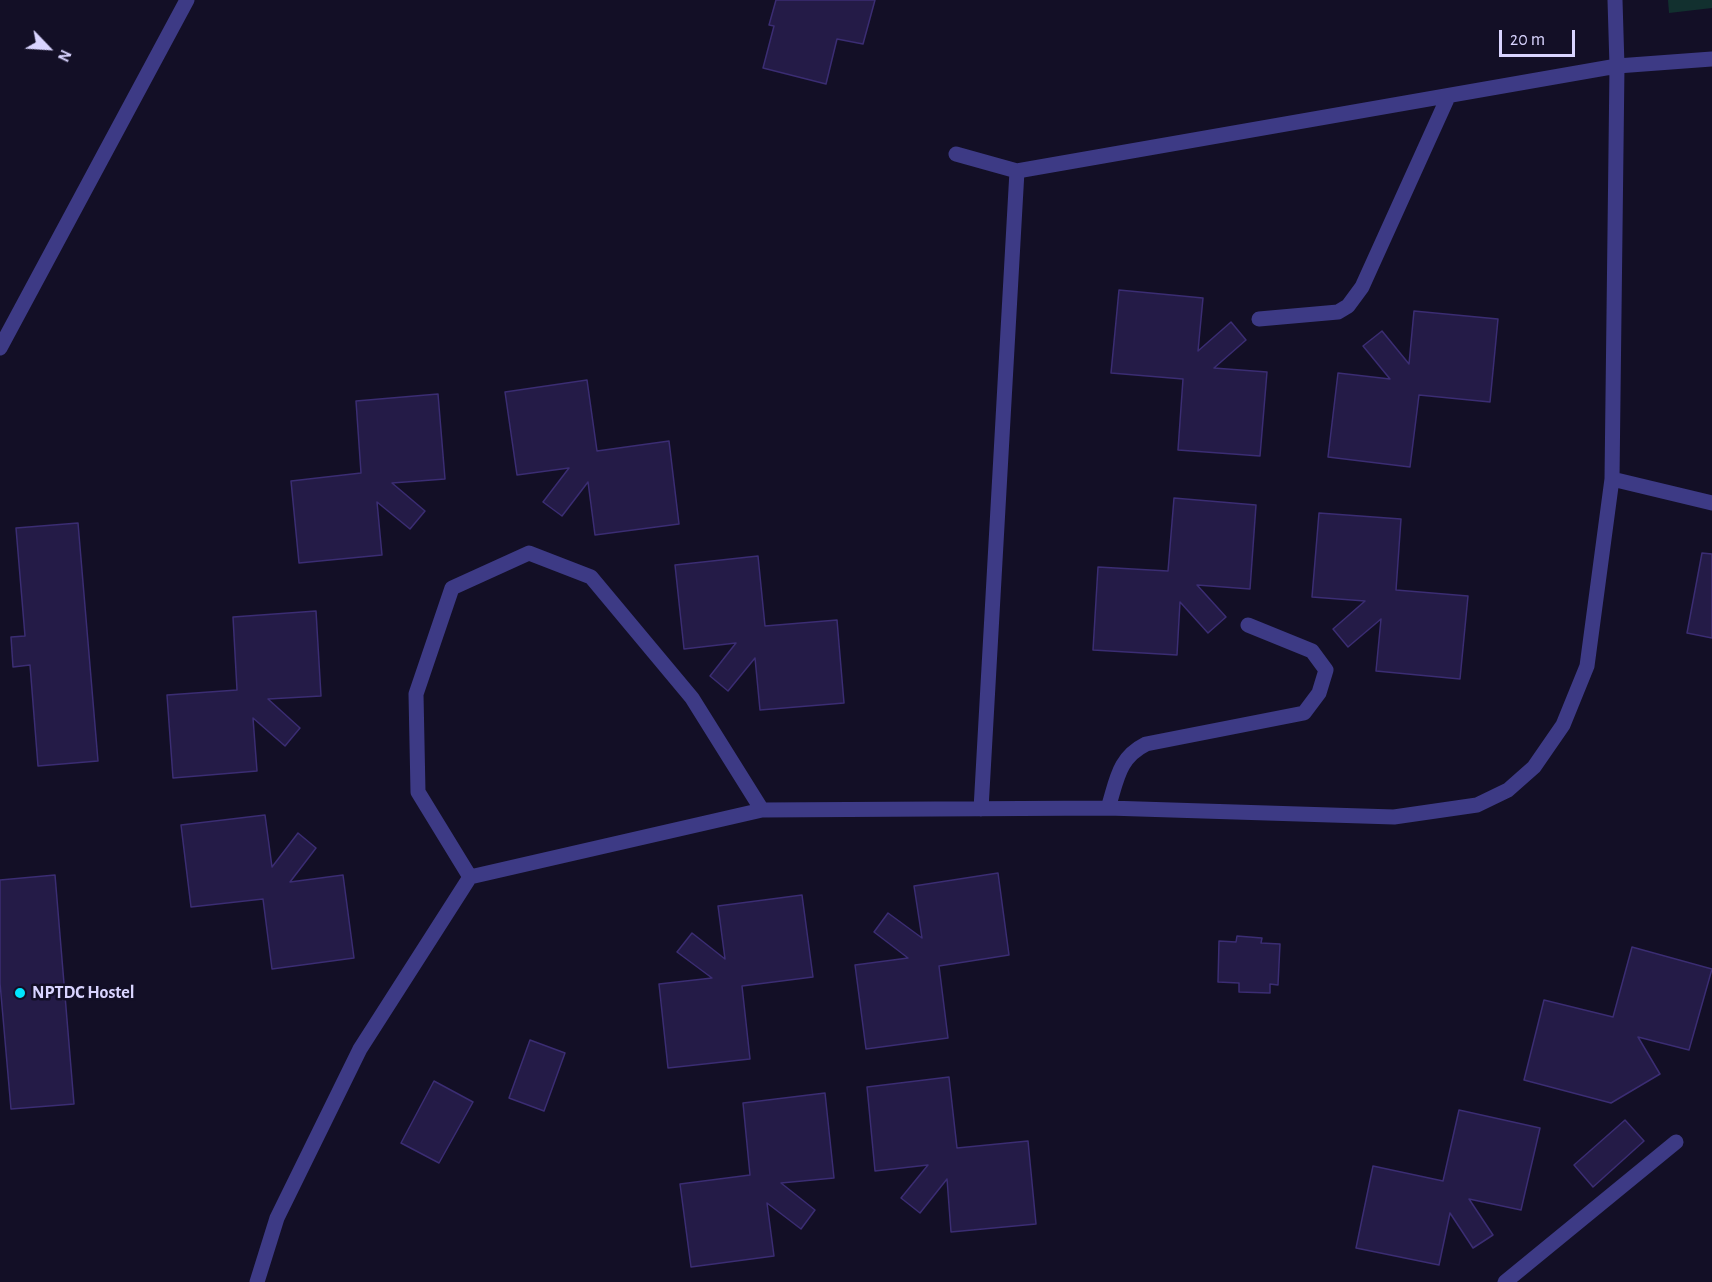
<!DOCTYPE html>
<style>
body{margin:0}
#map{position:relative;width:1712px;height:1282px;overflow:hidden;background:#130f26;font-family:"Alegreya Sans",sans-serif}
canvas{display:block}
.north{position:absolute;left:18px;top:18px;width:60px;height:60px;-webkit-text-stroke:4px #130f26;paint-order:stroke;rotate:115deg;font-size:16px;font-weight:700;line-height:24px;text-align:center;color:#d9d4ff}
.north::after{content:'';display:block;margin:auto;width:21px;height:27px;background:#d9d4ff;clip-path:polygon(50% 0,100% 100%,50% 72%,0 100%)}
.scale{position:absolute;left:1499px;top:30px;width:76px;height:27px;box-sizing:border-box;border:3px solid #d9d4ff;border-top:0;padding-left:8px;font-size:18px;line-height:21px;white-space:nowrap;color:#d9d4ff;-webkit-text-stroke:4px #130f26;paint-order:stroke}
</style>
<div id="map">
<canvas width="1712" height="1282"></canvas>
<div class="north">N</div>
<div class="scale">20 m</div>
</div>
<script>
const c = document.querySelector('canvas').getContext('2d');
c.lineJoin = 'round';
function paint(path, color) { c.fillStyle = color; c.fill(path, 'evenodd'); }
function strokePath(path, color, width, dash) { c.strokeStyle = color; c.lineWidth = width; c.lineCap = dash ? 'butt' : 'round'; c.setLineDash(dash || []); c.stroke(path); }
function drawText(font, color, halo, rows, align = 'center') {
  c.font = font + ' "Alegreya Sans",sans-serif'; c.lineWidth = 5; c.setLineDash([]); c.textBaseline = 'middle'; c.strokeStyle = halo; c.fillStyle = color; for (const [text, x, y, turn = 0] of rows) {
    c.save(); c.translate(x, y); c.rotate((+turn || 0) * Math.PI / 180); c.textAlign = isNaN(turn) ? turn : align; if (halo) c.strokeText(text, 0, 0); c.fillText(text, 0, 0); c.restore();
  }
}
paint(new Path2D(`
 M1668,0H1712V8L1669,13Z`), '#12302f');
const building = new Path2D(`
 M776,0H875L863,44L837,39L826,84L763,68L774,26L769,25Z
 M1119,290L1203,298L1198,351L1231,322L1246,340L1214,368L1267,372L1260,456L1178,450L1183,379L1111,373Z
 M1414,311L1498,319L1490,402L1419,395L1410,467L1328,457L1338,373L1390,379L1363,346L1382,331L1409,364Z
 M587,380L597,451L669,441L679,524L595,535L588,482L562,516L543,502L569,468L517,475L505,392Z
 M438,394L445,479L392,483L425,511L410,529L377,502L382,555L299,563L291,481L361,473L356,401Z
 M1174,498L1256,505L1250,589L1197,585L1226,617L1208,633L1180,602L1177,655L1093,650L1098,567L1168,571Z
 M1319,513L1401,519L1396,590L1468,596L1460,679L1376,671L1381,619L1348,647L1333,629L1365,601L1312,597Z
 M78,523L98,761L38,766L30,665L13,667L11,637L25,636L16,528Z
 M1702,553L1712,554V638L1687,633Z
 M758,556L765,626L837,620L844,703L760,710L755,658L728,691L710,676L736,643L684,649L675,565Z
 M316,611L321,696L268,699L300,728L285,746L253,718L257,771L173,778L167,695L237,690L233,617Z
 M265,815L272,867L298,833L316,848L290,882L343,875L354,958L272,969L263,899L191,907L181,825Z
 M998,873L1009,955L939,966L948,1038L866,1049L855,965L908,958L874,932L888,913L922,938L914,886Z
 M55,875L74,1104L11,1109L0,983V880Z
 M802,895L813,977L742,986L750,1059L668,1068L659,984L712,978L677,952L692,933L725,959L718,906Z
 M1237,936L1262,938L1261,943L1280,944L1278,985L1270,984V993L1239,992V983L1218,982L1219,941L1236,942Z
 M1632,947L1712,969L1689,1050L1638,1037L1660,1074L1611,1103L1524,1080L1544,1000L1613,1017Z
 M530,1040L565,1053L544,1111L509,1098Z
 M949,1077L957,1148L1028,1141L1036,1224L951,1232L947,1179L920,1213L901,1198L928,1165L875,1171L867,1087Z
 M434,1081L473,1102L439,1163L401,1143Z
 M825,1093L834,1178L781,1183L815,1210L801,1229L767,1203L774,1256L691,1267L680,1184L750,1175L743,1103Z
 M1459,1110L1540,1128L1521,1210L1469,1199L1493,1235L1473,1248L1450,1213L1439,1265L1356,1248L1373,1166L1443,1181Z
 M1625,1120L1644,1141L1593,1187L1574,1165Z`);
paint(building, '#241b47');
strokePath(building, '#3b2d73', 1.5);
strokePath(new Path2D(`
 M956,154L1017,171L1617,66L1712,59
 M1259,319L1338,312L1348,306L1362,287L1448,97
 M0,348L187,0
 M1612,479L1712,503
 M1108,808C1117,780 1118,758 1146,744L1304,713L1319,693L1326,670L1312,651L1248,625
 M981,809L1017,171
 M470,877L418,792L416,694L452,588L529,553L591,577L692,698L762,810
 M257,1282L277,1218L360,1049L470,877L762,810L1108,808L1394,817L1477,805L1508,790L1534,767L1563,725L1587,666L1612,479L1617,66L1615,0
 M1505,1282L1676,1142`), '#3d3a85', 15);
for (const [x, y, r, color] of [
 [20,993,6,"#00e5ff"]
]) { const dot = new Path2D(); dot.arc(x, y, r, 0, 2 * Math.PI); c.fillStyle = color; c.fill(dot); strokePath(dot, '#130f26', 2); }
drawText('bold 18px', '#d9d4ff', '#130f26', [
 ["NPTDC Hostel",32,993]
], 'left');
</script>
